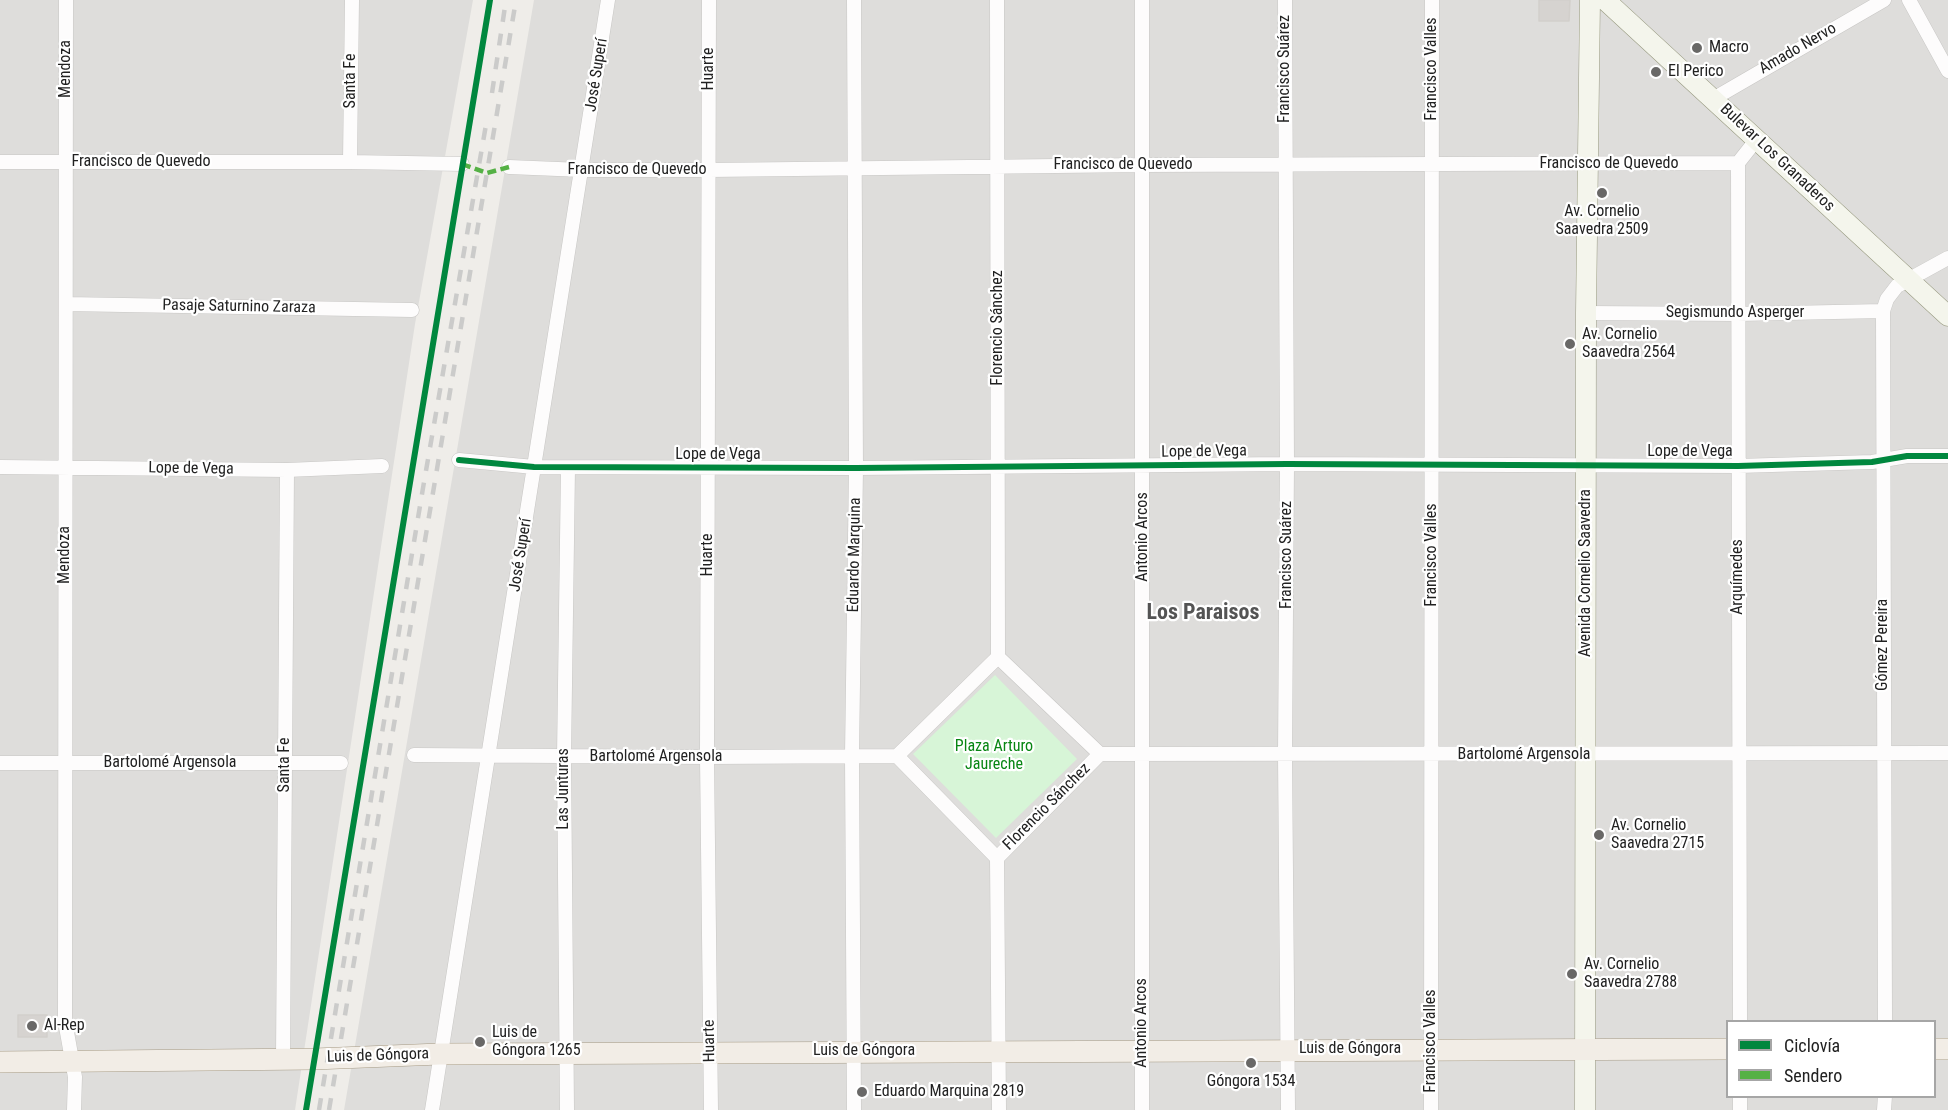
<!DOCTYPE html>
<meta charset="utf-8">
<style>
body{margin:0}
#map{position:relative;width:1948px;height:1110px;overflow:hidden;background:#efede9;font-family:"Roboto Condensed",sans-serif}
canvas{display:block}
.legend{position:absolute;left:1726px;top:1020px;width:210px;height:78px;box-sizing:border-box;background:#fff;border:2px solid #a6a6a6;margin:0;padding:8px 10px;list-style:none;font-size:18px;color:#212121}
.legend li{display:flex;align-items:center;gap:12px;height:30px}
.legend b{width:30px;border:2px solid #a6a6a6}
</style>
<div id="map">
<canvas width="1948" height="1110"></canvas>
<ul class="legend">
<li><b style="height:8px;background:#00873e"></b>Ciclovía</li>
<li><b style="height:8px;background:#55b145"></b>Sendero</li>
</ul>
</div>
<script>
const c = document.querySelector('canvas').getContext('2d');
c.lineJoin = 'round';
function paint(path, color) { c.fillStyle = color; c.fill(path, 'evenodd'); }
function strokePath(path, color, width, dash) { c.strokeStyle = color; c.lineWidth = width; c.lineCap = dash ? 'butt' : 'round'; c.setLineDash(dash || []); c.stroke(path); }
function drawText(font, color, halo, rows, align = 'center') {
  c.font = font + ' "Roboto Condensed",sans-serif'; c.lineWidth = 4.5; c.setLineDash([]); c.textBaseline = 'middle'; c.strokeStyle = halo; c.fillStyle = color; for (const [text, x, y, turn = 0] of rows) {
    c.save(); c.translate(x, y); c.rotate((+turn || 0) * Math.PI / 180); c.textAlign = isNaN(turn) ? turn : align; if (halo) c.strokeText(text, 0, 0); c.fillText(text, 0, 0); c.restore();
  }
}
paint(new Path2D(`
 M0,0H473L415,324L295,1110H0Z
 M534,0H1948V1110H344ZM1728,1022H1934V1096H1728Z`), '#dedddb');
paint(new Path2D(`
 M995,675L1077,759L996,838L913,754Z`), '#d7f5d7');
const building = new Path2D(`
 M1539,0H1570L1569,21H1539Z
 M18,1015H47V1037H18Z`);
paint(building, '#d6d3d0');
strokePath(building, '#d2cfcb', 1.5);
const minor = new Path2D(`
 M66,0L65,1021L75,1077L74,1110
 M709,0L707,757L711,1110
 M1285,0L1287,464L1285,755L1288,1110
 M1909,0L1948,71
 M1713,99L1884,0
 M0,162H350L462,164
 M350,162L352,0
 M509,167L582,170H709L1143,165L1738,163
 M66,304L412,310
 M1586,313L1737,314L1883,311
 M459,460L534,467L856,468L1287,464L1738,466L1872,462L1907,456H1948
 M0,467L287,470L382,466
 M998,657L1100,754
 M1100,754L1948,753
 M414,755L707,757L897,756
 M897,756L998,657L997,0
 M897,756L997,858L999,1110
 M0,763H341
 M997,858L1100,754
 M1740,1022L1738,163L1757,139
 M1885,1022L1883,311L1887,299L1897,286L1948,258
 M283,1059L287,470
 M432,1110L608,0
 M567,1110L564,757L568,468
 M854,1110L852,755L856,468L854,0
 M1142,1110V0
 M1431,1110L1432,0
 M1740,1110V1096
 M1884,1110L1885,1096`);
const secondary = new Path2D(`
 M1605,0L1948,316
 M1585,1110L1586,313L1590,0`);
const primary = new Path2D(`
 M1934,1049H1948
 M0,1062L314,1059L440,1054L1728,1049`);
strokePath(minor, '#c8c7c5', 15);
strokePath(secondary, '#989a80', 21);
strokePath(primary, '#a69b85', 22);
strokePath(minor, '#fdfcfc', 14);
strokePath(secondary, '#f4f5ec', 20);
strokePath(primary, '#f2ede6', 21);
strokePath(new Path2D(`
 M492,93L506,0
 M319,1110L423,488L487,119
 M329,1110L516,0`), '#cbcbca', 4.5, [12, 12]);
strokePath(new Path2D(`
 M462,164L487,173L509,167`), '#55b145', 4.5, [9, 4.5]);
strokePath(new Path2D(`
 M459,460L534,467L856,468L1287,464L1738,466L1872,462L1907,456H1948
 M306,1110L490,0`), '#00873e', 6);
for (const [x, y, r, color] of [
 [1697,48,6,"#696867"],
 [1656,72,6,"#696867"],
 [1602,193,6,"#696867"],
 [1570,344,6,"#696867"],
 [1599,835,6,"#696867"],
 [1572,974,6,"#696867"],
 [32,1026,6,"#696867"],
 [480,1042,6,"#696867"],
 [1251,1063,6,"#696867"],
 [862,1092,6,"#696867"]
]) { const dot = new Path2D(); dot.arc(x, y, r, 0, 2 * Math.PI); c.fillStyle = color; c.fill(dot); strokePath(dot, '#fff', 2); }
drawText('16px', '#212121', '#fff', [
 ["Macro",1709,48],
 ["El Perico",1668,72],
 ["Av. Cornelio",1602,212,"center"],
 ["Saavedra 2509",1602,230,"center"],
 ["Av. Cornelio",1582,335],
 ["Saavedra 2564",1582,353],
 ["Av. Cornelio",1611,826],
 ["Saavedra 2715",1611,844],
 ["Av. Cornelio",1584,965],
 ["Saavedra 2788",1584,983],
 ["Al-Rep",44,1026],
 ["Luis de",492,1033],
 ["Góngora 1265",492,1051],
 ["Góngora 1534",1251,1082,"center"],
 ["Eduardo Marquina 2819",874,1092]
], 'left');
drawText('16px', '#212121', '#fff', [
 ["Amado Nervo",1798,49,-30],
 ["Mendoza",66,69,-90],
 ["Huarte",709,69,-90],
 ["Francisco Suárez",1285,69,-90],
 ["Francisco Valles",1432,69,-90],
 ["José Superí",597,75,-81],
 ["Santa Fe",351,81,-90],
 ["Bulevar Los Granaderos",1777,158,43],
 ["Francisco de Quevedo",141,162],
 ["Francisco de Quevedo",1609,164],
 ["Francisco de Quevedo",1123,165],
 ["Francisco de Quevedo",637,170],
 ["Pasaje Saturnino Zaraza",239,307,1],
 ["Segismundo Asperger",1735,313],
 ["Florencio Sánchez",998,328,-90],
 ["Lope de Vega",1204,452,-1],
 ["Lope de Vega",1690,452],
 ["Lope de Vega",718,455],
 ["Lope de Vega",191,469,1],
 ["Antonio Arcos",1143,537,-90],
 ["Mendoza",65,555,-90],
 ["José Superí",521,555,-81],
 ["Huarte",708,555,-90],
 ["Eduardo Marquina",855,555,-89],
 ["Francisco Suárez",1287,555,-90],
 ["Francisco Valles",1432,555,-90],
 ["Avenida Cornelio Saavedra",1586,573,-90],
 ["Arquímedes",1738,577,-90],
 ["Gómez Pereira",1883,645,-90],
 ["Bartolomé Argensola",1524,755],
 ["Bartolomé Argensola",656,757],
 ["Bartolomé Argensola",170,763],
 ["Santa Fe",285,765,-90],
 ["Las Junturas",564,789,-90],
 ["Florencio Sánchez",1047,807,-45],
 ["Antonio Arcos",1142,1023,-90],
 ["Huarte",710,1041,-91],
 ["Francisco Valles",1431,1041,-90],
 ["Luis de Góngora",1350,1049],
 ["Luis de Góngora",864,1051],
 ["Luis de Góngora",378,1056,-2]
]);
drawText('16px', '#088613', '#fff', [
 ["Plaza Arturo",994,747],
 ["Jaureche",994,765]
]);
drawText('bold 22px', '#545454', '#fff', [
 ["Los Paraisos",1203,613]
]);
</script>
